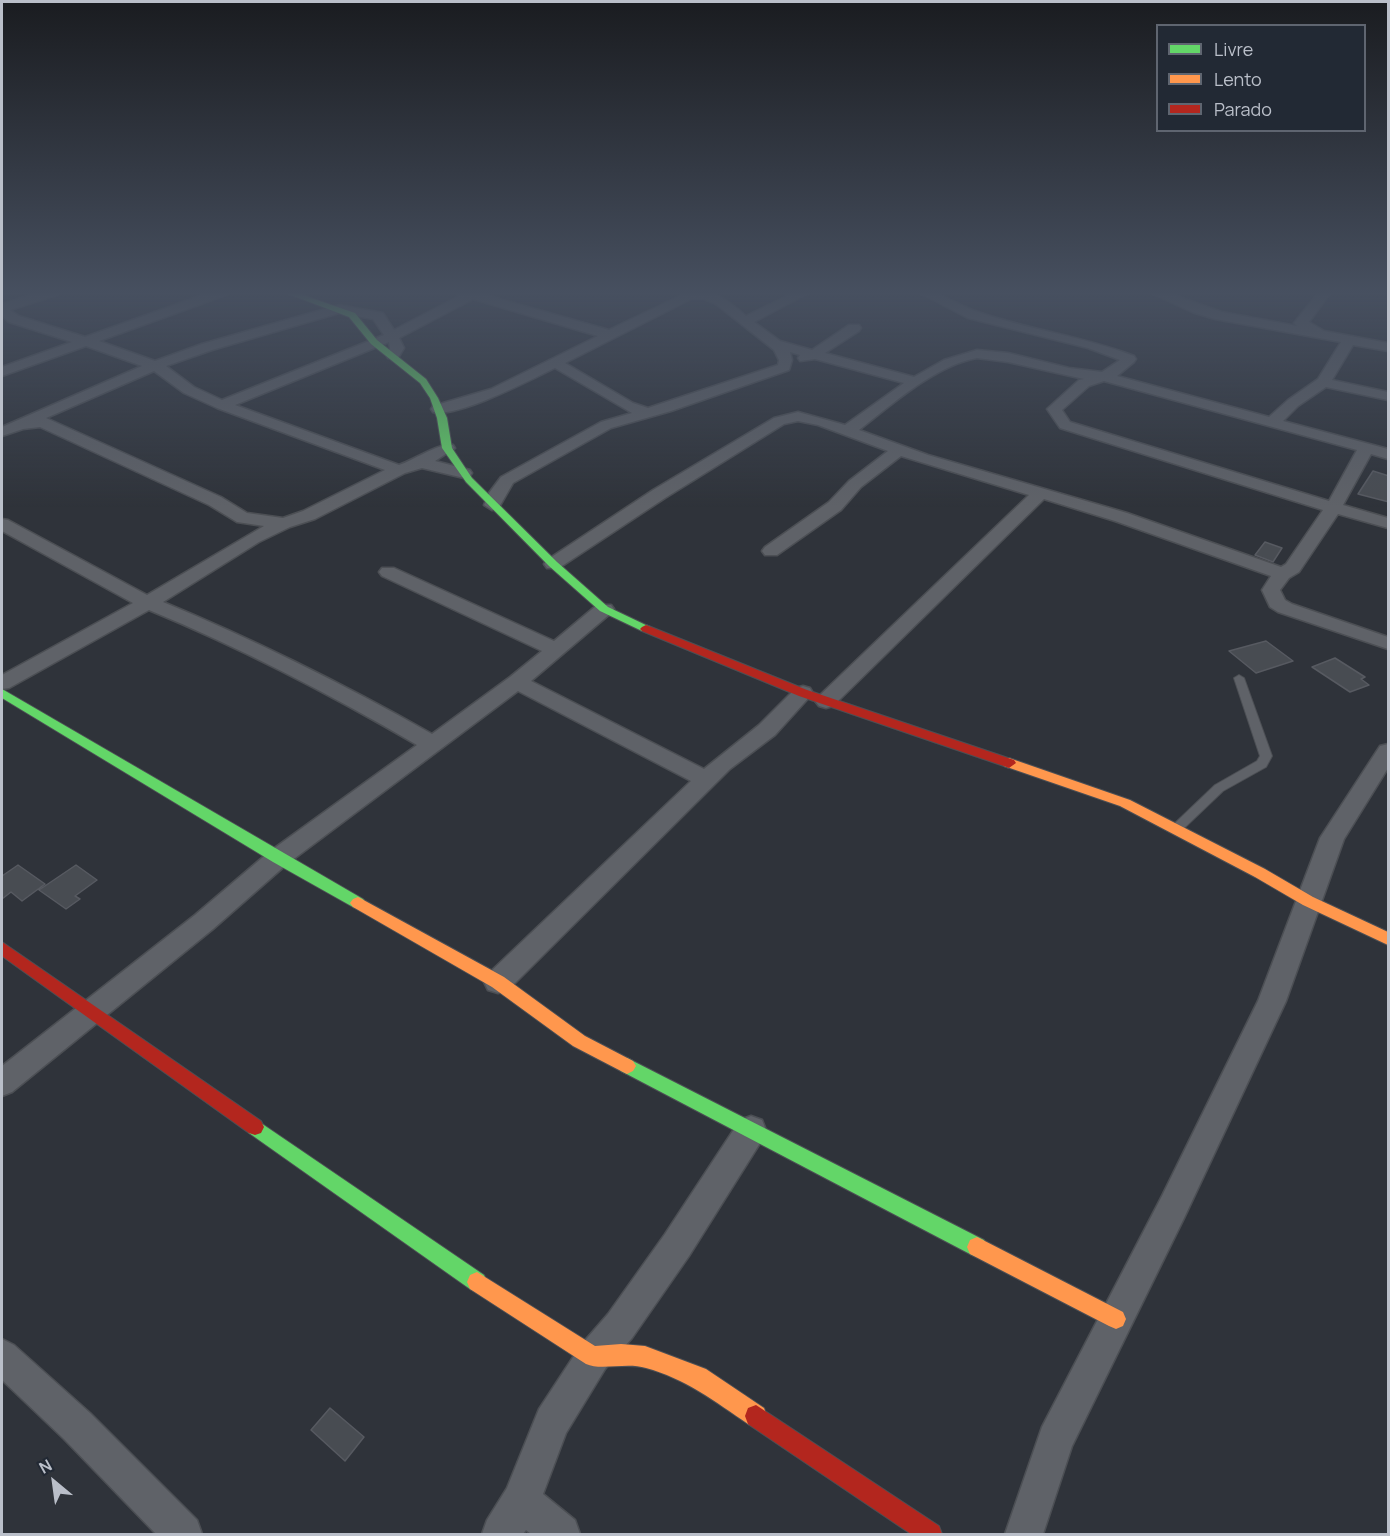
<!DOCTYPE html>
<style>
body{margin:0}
#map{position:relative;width:1390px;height:1536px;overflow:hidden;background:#2f333a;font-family:Manrope,sans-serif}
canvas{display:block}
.frame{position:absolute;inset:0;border:3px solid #babfc9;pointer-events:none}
.legend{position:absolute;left:1156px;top:24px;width:210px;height:108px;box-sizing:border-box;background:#222934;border:2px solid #5f6570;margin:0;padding:8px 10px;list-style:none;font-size:18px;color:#babfc9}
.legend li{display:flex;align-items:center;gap:12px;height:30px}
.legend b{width:30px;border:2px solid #5f6570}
.north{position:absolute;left:24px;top:1452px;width:60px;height:60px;-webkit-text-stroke:4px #222934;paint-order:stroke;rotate:331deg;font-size:16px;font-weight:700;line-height:24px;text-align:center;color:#babfc9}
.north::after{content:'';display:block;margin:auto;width:21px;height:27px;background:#babfc9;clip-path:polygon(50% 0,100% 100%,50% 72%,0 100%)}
</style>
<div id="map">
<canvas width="1390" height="1536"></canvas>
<div class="frame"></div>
<ul class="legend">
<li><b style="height:8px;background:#63d668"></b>Livre</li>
<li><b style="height:8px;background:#ff974d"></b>Lento</li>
<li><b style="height:8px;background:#b3261e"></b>Parado</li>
</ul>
<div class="north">N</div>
</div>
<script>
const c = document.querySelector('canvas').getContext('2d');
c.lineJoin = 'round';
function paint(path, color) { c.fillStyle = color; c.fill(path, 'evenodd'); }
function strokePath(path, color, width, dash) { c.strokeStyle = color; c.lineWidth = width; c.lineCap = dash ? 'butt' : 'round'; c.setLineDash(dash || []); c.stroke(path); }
const building = new Path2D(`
 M1373,471L1389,476V502L1358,494Z
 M1265,542L1282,548L1273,562L1255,555Z
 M1266,641L1293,661L1256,673L1229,651Z
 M1335,658L1365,677L1361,679L1369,685L1350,692L1312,667Z
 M18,865L45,884L22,901L11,892L2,899V876Z
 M76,865L97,880L75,896L80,899L66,909L39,890Z
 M330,1408L364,1437L345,1461L311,1430Z`);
paint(building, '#484c52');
strokePath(building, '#575a61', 1.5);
const lane = new Path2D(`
 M1239,675L1244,678L1272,756L1266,767L1223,791L1180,832H1172L1170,829L1172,826L1215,785L1257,761L1260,756L1234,678Z`);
const street = new Path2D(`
 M41,292H59L57,295L10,310L19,316L85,337L211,292H228L226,295L99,341L155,361L202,344L339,305L383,313L394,330L461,295L456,292H475L609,330C625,322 642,314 659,306C698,286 712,286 746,316L795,292H810L754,322L780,341L812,350L849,325H859L861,328L859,331L825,353L914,377L944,360L977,350L1008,353L1069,368L1102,372L1120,360L1088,348L968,318L918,292C941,291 957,305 978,312C1029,330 1082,336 1134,356L1136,359L1134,362L1117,376L1269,417L1288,400L1318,379L1341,342L1215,319L1192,312L1149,292H1165L1222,312L1297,326L1294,323L1319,292H1331L1309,322L1324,331L1388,343V351L1353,345L1332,380L1388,392V400L1326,387L1298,406L1283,421L1388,449V459L1371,454L1343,505L1388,518V528L1338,514L1299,572L1289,578L1280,590L1285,600L1292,604L1388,637V649L1278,612L1270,607L1262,590L1271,576L1115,521L1044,499L833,706L826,708L819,706L815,701L819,696L1029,495L901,456L861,487L841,510L777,555H765L762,551L765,547L829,502L849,481L888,451L818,425L798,421L784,424L665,498L559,568H547L544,564L547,560L653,490L774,418L798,412L845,425L904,383L815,359L800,361L798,358L800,355L790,352L792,360L789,370L671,411L611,428L513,483L498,509L492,510L484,505L489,493L501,477L601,422L632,413L555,368C530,380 458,418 433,412L431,409L433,406L491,389L598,336L473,299L399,338L404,348L398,358H388L386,355L390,348L389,342L235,405L399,465C414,460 440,442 453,445L455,448L435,461L470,470L472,473L470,476L464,478L422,468L405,473L315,519L290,527L259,542L163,602C255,640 345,685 432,734L510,677L542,651L382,576L379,572L382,568H394L554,641L597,605H611L614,609L611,613L531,681L704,769L759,725L796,688L803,686L810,688L813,693L775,735L730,769L508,990L498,993L488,990L484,982L488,974L691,781L518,691L287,864L213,929L12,1092L2,1096V1066L195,915L269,852L417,745C330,694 241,648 149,610L9,688L2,689V675L133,603L2,531V519L8,520L147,595L264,526L237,522L209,505L40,427L23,429L2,436V427L142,366L86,346L2,376V367L72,342L9,322L2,316V304ZM691,299H704L716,304L774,350L779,360L778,365L648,408L633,403L565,363ZM339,313L373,319L384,335L222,400L194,387L166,366L212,350ZM977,358L1008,362L1084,379L1079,380L1047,409L1060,428L1323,510L1286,564L1281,567L1127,513L928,455L859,430C891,405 936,365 977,358ZM154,371L184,393L217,408L385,470L303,511L283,518L247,513L221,497L46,418ZM1104,381L1357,450L1329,501L1070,422L1062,410L1089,386Z
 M1388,744V768L1344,839L1286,1001L1184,1218L1072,1446L1043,1534H1005L1042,1427L1162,1196L1258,1001L1320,838L1380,746Z
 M751,1116L762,1120L766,1130L762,1140L689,1256L632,1338L605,1369L566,1433L543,1494L575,1520L580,1534H531L526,1530L523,1534H482L487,1520L507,1488L539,1409L581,1345L608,1314L665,1234L740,1120Z
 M2,1339L14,1345L90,1413L197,1520L202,1534H156L64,1439L2,1380Z`);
const fast = new Path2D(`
 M283,292H294L355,313L377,340L426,379L438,398L447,418L452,448L472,478L557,562L608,607L650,627L652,629L650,631H642L600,611L549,566L466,482L442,448L437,418L430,398L420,383L371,344L349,317Z
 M2,689L363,899L366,903L363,907L358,909L353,907L273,862L2,698Z
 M627,1058L984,1240L987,1247L984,1254L977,1257L970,1254L621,1071L618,1066L621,1061Z
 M255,1119L484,1275L487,1282L484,1289L477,1292L470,1289L249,1133L246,1127L249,1121Z`);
const slow = new Path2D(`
 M1009,758L1130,800L1265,869L1313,897L1388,932V945L1303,905L1255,877L1120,806L1004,766L1002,763L1004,760Z
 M358,897L504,977L585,1036L633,1061L636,1066L633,1071L627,1074L621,1071L573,1046L492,987L353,907L350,903L353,899Z
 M977,1237L1123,1312L1126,1319L1123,1326L1116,1329L1109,1326L970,1254L967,1247L970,1240Z
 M477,1272L595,1346L621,1344L645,1346L706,1369L764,1408L767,1416L764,1424L756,1427L748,1424C716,1402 684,1378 646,1368C626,1362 601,1371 586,1364L470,1289L467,1282L470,1275Z`);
const jam = new Path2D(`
 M646,625L807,690L1014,760L1016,763L1009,768L1004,766L799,696L642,631L640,629L642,627Z
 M2,942L261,1121L264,1127L261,1133L255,1135L249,1133L2,956Z
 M756,1405L939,1526L942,1534H911L748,1424L745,1416L748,1408Z`);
strokePath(lane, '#4c4f54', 2);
strokePath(street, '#4c4f54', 3);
strokePath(fast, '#4c4f54', 2);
strokePath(slow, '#4c4f54', 2);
strokePath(jam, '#4c4f54', 2);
paint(lane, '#5f6268');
paint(street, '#5f6268');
paint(fast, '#63d668');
paint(slow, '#ff974d');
paint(jam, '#b3261e');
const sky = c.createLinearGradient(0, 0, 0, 507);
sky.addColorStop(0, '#1a1c20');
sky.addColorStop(0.58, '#475060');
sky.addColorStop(1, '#47506000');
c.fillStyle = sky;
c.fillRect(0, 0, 1390, 507);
</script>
